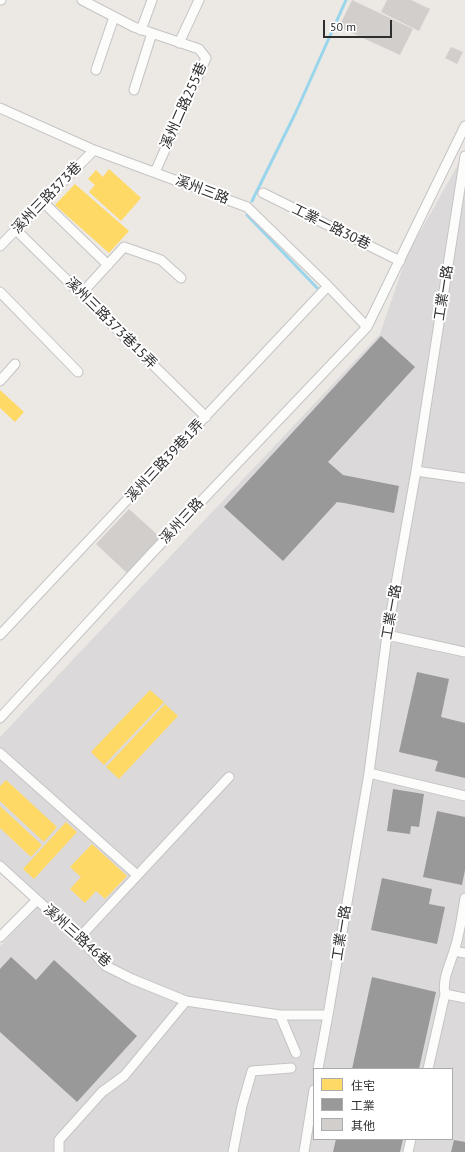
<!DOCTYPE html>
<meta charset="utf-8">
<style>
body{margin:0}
#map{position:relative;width:465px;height:1152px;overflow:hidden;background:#ece8e4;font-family:"PT Sans","Noto Sans TC",sans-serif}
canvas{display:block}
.legend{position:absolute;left:313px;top:1068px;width:140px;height:72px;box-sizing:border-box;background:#fff;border:1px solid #ababab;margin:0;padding:5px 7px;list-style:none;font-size:12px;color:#2e2e2e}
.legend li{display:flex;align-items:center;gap:8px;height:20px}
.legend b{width:20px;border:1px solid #ababab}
.scale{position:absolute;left:323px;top:20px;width:69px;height:18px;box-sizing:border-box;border:2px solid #2e2e2e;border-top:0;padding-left:5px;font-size:12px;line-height:14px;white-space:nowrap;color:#2e2e2e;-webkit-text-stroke:3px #fff;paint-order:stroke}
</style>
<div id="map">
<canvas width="465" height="1152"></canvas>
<ul class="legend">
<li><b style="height:11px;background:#ffd966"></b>住宅</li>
<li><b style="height:11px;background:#999"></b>工業</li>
<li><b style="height:11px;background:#d1cecb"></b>其他</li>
</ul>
<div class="scale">50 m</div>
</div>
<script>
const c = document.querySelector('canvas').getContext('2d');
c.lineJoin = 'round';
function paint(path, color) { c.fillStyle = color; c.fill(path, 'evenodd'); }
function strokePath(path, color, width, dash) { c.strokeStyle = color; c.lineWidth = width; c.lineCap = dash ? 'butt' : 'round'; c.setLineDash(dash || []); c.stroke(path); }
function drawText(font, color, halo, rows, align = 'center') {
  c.font = font + ' "PT Sans","Noto Sans TC",sans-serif'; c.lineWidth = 4; c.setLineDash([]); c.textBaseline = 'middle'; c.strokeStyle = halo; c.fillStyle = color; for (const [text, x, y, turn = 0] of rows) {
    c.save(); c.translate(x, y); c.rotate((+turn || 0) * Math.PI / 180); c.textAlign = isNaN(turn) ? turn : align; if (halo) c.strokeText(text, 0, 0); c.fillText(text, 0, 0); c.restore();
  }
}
paint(new Path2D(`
 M465,152V1152H0V946L37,906L0,871V737L380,334L407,255ZM314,1069H452V1139H314Z`), '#dcd9db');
paint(new Path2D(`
 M109,169L141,198L121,221L89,192L95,185L88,179L96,170L103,177Z
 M75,184L129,231L109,253L55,205Z
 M0,390L24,412L15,422L0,408Z
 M150,690L164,702L104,765L91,752Z
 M165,704L178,716L119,779L106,767Z
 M6,780L57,827L44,842L0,801V786Z
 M0,806L42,845L31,857L0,828Z
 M66,822L77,832L34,879L23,869Z
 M92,844L127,876L105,899L96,891L85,903L70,889L81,877L70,867Z`), '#ffd966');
paint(new Path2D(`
 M381,336L415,367L328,462L343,475L399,486L394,513L344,503L337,502L283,561L224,507Z
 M417,672L449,679L441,717L465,723V778L435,771L438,761L399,752Z
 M393,789L424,794L419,827L411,826L410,834L387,831Z
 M437,811L465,817V870L462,885L423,877Z
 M382,878L432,889L429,904L445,907L437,944L371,930Z
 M11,957L36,980L54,960L137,1036L77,1102L0,1032V969Z
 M372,977L436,992L419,1069H352Z
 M336,1139H403L400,1152H333Z
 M454,1140L465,1142V1152H451Z`), '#999');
strokePath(new Path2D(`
 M252,201L296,112L346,0
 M247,215L320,291`), '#99d6ec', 3);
paint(new Path2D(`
 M352,0L413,29L400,55L339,27Z
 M387,0H411L430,9L419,31L381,12Z
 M451,47L463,52L457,64L445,58Z
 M129,509L161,538L127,573L96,544Z`), '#d1cecb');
const minor = new Path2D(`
 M0,0H1
 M82,0L134,27L199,49L206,58L155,172
 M141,30L152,0
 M179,43L199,0
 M96,70L114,17
 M134,90L152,33
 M0,108L94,150L247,207L328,286L367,327
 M263,193L400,261
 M43,202L108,265
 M16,230L206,417
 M0,246L94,150
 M0,292L78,372
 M81,294L124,247L161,260L181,278
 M0,381L15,364
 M416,471L465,478
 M0,635L328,286
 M387,635L465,652
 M0,718L152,553L367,327L465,126
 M0,753L137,875
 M369,773L465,796
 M0,866L79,938L106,966L132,979L186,1001L280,1015H328
 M0,937L37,900
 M79,938L229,777
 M454,951L465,953
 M445,994L465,998
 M280,1015L296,1053
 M318,1069L328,1015L369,773L387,635L416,471L465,156
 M428,1069L445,994C442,979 450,965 454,951C460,934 462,915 465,898
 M59,1152V1140L102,1092L124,1076L186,1001
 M233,1152L242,1106L252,1071L291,1068
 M304,1152L314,1090
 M408,1152L411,1139`);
strokePath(minor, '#c5c4c5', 11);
strokePath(minor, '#fcfcfb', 9);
drawText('14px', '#2e2e2e', '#fff', [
 ["溪州二路255巷",184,106,-66],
 ["溪州三路",202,190,21],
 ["溪州三路373巷",47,198,-46],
 ["工業一路30巷",331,227,26],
 ["工業一路",444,293,-81],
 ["溪州三路373巷15弄",111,323,45],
 ["溪州三路39巷1弄",165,461,-47],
 ["溪州三路",182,521,-47],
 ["工業一路",392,612,-80],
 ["工業一路",342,933,-81],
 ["溪州三路46巷",77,936,42]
]);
</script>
